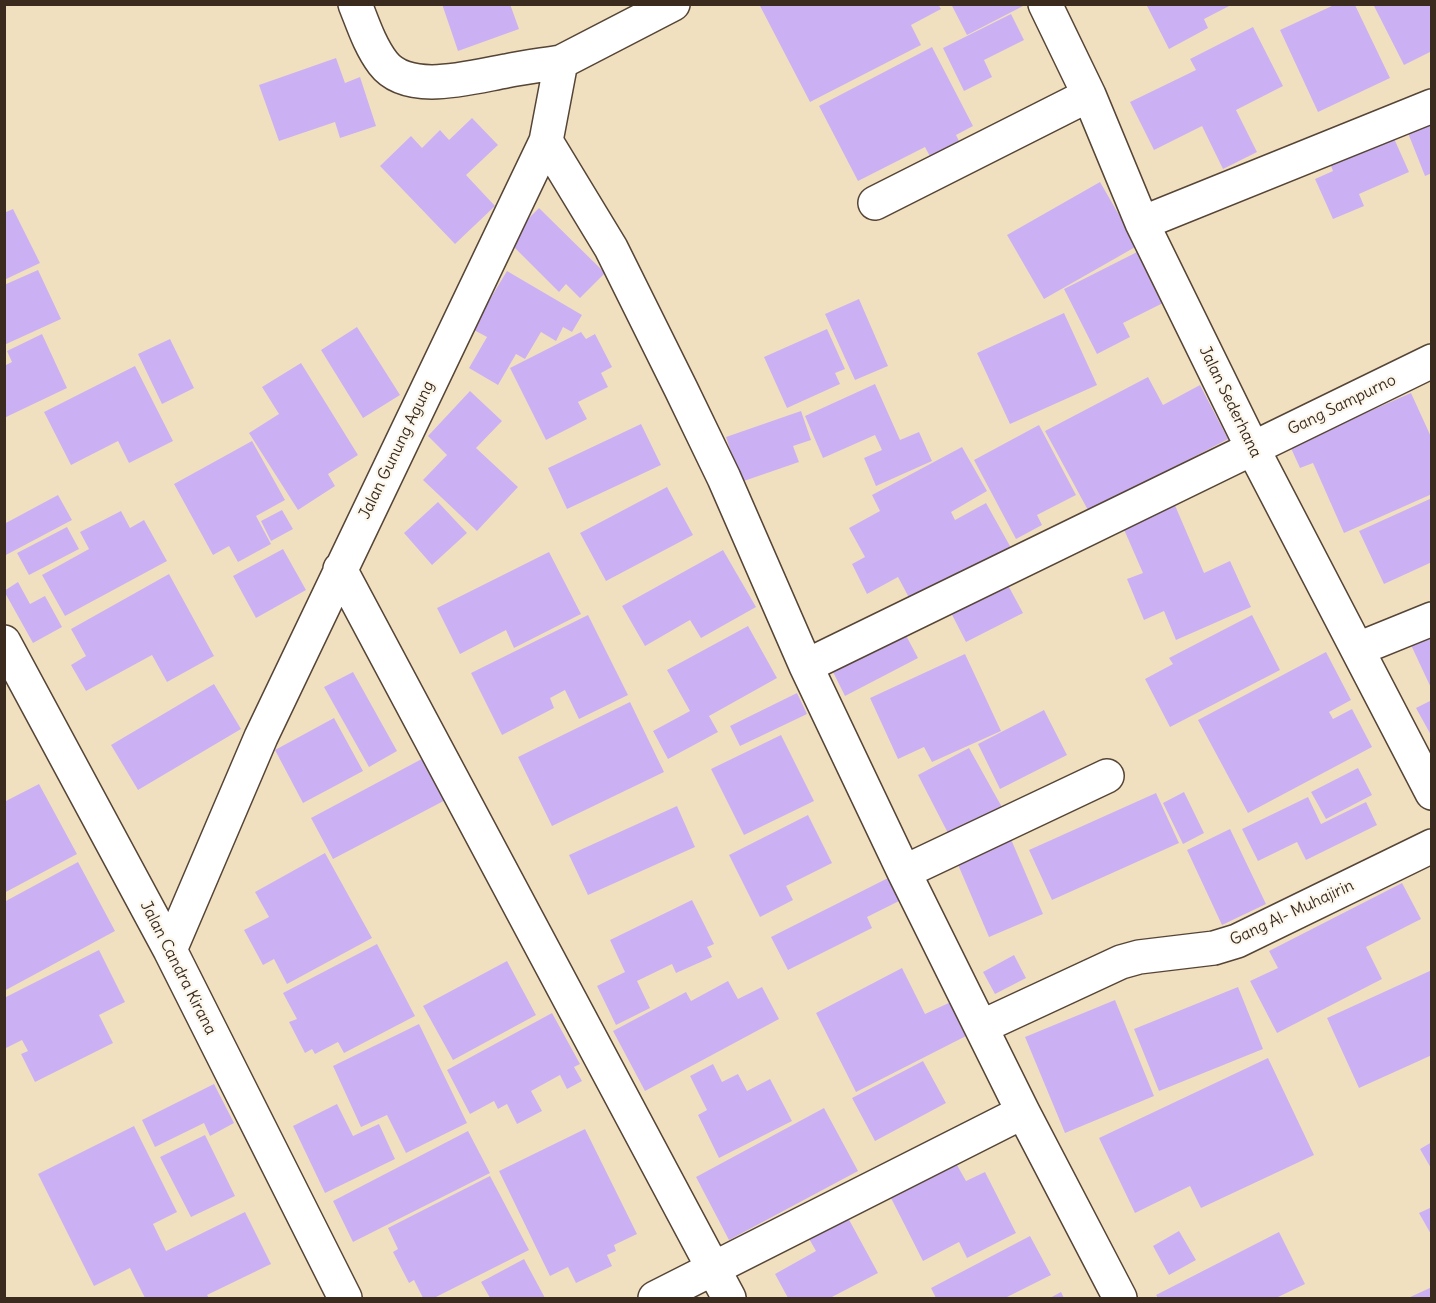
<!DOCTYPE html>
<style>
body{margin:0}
#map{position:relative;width:1436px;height:1303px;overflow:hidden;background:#f1e0c0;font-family:Delius,sans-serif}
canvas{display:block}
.frame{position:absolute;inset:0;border:6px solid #3b2a1e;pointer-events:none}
</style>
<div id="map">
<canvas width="1436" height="1303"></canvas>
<div class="frame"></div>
</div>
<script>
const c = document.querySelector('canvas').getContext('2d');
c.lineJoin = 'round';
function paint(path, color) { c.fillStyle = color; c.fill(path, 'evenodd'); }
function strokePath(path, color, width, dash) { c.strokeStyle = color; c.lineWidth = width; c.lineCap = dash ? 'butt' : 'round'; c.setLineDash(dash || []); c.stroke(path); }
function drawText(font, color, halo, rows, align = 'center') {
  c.font = font + ' Delius,sans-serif'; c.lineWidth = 4.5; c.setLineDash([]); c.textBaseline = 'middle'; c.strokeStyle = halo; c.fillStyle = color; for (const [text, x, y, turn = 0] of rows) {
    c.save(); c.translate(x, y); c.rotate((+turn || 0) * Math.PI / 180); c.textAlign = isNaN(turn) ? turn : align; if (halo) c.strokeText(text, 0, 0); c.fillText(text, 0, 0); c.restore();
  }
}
paint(new Path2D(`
 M442,4H510L519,29L458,51Z
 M759,4H938L941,9L911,25L921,45L810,102Z
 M951,4H1027L967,35Z
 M1146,4H1233L1204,19L1208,28L1169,49Z
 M1373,4H1432V51L1404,65Z
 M1334,5H1355L1390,78L1318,112L1280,30Z
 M1011,14L1024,40L984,60L992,77L964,91L943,48Z
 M1253,27L1283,86L1236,110L1257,152L1223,169L1202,126L1154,150L1130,102L1196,70L1190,59Z
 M932,47L973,126L956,135L964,151L935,166L925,147L858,181L819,106Z
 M336,58L345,83L360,77L376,126L340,138L335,122L279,141L259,85Z
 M1432,117V173L1425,176L1406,128Z
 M472,118L498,145L466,175L495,206L455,244L380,166L411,136L422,148L440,130L449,140Z
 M1392,134L1409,172L1359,194L1364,206L1333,219L1315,179L1333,171L1329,161Z
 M1100,182L1137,246L1044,299L1007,235Z
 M539,208L605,273L580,298L566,284L559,292L507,240Z
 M13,209L40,263L4,280V213Z
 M1139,251L1165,302L1123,323L1130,337L1097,354L1064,289Z
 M38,270L61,319L4,345V285Z
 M507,271L582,315L572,332L563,327L556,341L541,332L525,359L516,354L498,385L469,368L487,337L472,329Z
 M859,299L888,366L855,380L825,314Z
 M1064,313L1097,385L1010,424L977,353Z
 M357,327L400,395L363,418L321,350Z
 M827,329L845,369L835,373L840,384L787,408L764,357Z
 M581,332L586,339L595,334L612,367L601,373L608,387L578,402L587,419L546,440L510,368Z
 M42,334L67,388L4,418V366L12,362L7,351Z
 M170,339L194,388L162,404L138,354Z
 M301,363L358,455L328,474L335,486L298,510L249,433L279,414L262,387Z
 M135,366L173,441L129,463L118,441L71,465L44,412Z
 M1148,377L1163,405L1200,385L1228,439L1089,512L1045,431Z
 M875,384L900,440L919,432L932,461L876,486L864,458L882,450L875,435L823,458L805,416Z
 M470,391L502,421L476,448L518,487L477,531L423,480L447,455L428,436Z
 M1411,393L1432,439V494L1344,533L1313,463L1300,468L1290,446Z
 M801,411L811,440L793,446L799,462L741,482L726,437Z
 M641,424L661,465L567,509L548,468Z
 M1039,425L1076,495L1037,515L1042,525L1016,539L974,460Z
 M252,441L285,500L256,516L271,544L238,562L229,546L213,555L174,484Z
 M962,447L987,491L951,512L955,520L986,503L1015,555L915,609L898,577L867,594L852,564L865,557L849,528L880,511L872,495Z
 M667,487L693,535L606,581L580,533Z
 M58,495L72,520L4,556V524Z
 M1432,498V562L1384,584L1359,531Z
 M438,502L467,533L432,565L404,533Z
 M1174,503L1204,573L1230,561L1251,607L1176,640L1164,611L1144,620L1127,579L1143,573L1122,525Z
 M282,510L293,529L271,541L261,521Z
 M121,511L130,528L144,520L167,561L65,616L42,575L89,549L80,532Z
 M67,527L79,549L29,575L17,553Z
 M283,549L306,590L256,618L233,576Z
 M723,550L756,607L701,638L690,620L645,646L622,606Z
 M549,552L581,614L514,648L506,630L460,654L437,608Z
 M169,574L214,656L167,682L152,655L86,691L71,665L86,656L71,629Z
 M1003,576L1023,613L966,642L947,605Z
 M18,582L30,604L45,596L62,627L33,643L4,591Z
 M588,615L628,695L579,719L565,690L550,698L554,708L502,735L471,673Z
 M1252,615L1280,670L1170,727L1145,679L1173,664L1169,658Z
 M748,626L777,678L709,716L718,732L668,759L653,731L690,711L667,670Z
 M901,626L918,658L845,696L828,662Z
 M1432,636V690L1411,645Z
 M1326,652L1351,700L1329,712L1333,719L1352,709L1372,747L1248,813L1198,720Z
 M965,654L1001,731L932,762L924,747L898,759L870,698Z
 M353,672L397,751L369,767L324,687Z
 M214,684L241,729L138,790L111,745Z
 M797,693L807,714L740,746L730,726Z
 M1432,700V737L1416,708Z
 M630,702L664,772L552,826L518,757Z
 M1044,710L1067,755L1000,789L978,744Z
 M334,718L363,771L303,803L275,750Z
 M781,735L814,801L744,835L711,769Z
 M969,748L1003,809L950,837L918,775Z
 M433,753L455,795L333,859L311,818Z
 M1358,768L1372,795L1326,819L1311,792Z
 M39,784L77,854L4,893V802Z
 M1184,792L1204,833L1183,844L1163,803Z
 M1156,793L1179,843L1052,900L1029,850Z
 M1308,797L1321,824L1366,802L1377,825L1306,860L1297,842L1258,861L1242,829Z
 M677,806L695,847L588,895L569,855Z
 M808,815L832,863L786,886L793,900L760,917L729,855Z
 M1230,829L1266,904L1222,925L1187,850Z
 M1010,837L1043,914L989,937L956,860Z
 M325,853L372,938L287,984L274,959L263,965L244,930L269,917L255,892Z
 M78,862L115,931L4,991V902Z
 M888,878L899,901L867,917L872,928L788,970L771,937Z
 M1402,883L1421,919L1366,947L1382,979L1277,1033L1250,981L1278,968L1269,951Z
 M692,900L714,944L707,947L712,957L676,973L672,964L637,981L650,1008L616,1025L597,986L625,972L610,940Z
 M377,944L415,1016L344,1053L338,1042L315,1054L312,1049L305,1053L289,1022L297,1019L283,993Z
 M99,950L125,1002L99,1015L113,1043L35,1082L21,1054L28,1051L22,1040L4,1049V998Z
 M1014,955L1026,978L995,994L983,972Z
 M507,961L536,1015L453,1060L423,1006Z
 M902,968L925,1014L953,1001L970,1034L856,1092L816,1013Z
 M1432,970V1055L1359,1088L1327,1018Z
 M728,981L738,999L762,987L779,1019L645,1091L613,1031L686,992L691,1001Z
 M1238,987L1263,1049L1159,1091L1134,1029Z
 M1115,1000L1154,1096L1065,1133L1025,1037Z
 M552,1013L580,1064L574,1067L582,1081L567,1089L560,1075L531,1091L542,1111L517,1124L507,1104L498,1109L494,1101L470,1114L447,1070Z
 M419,1024L467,1123L406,1153L387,1115L361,1127L333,1066Z
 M1268,1058L1314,1155L1201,1208L1190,1186L1135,1213L1099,1138Z
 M923,1061L946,1103L875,1141L852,1098Z
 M713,1064L722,1082L738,1074L747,1091L770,1079L792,1121L719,1158L698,1115L707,1110L690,1076Z
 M214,1084L234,1123L210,1136L204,1123L155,1147L142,1120Z
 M337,1104L353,1136L379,1124L395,1159L325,1193L293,1126Z
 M824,1108L858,1171L729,1240L696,1177Z
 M134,1126L177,1212L153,1224L166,1251L245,1212L271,1264L207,1295L209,1298H145L130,1268L94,1286L38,1174Z
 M585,1129L637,1234L614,1245L616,1251L607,1255L612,1266L576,1283L568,1267L550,1276L499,1171Z
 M468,1131L490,1173L353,1242L333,1201Z
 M205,1135L235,1196L191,1217L160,1157Z
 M1432,1142V1170L1420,1149Z
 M957,1165L966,1181L985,1172L1016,1233L967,1258L959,1242L923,1261L891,1198Z
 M490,1176L529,1250L434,1298H423L414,1280L409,1283L393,1252L398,1249L388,1228Z
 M1432,1207V1236L1419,1213Z
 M847,1216L878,1273L830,1298H788L775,1274L816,1251L808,1237Z
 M1179,1231L1196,1260L1169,1275L1153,1246Z
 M1279,1232L1305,1284L1276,1298H1158L1156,1295Z
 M1030,1236L1051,1275L1005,1298H936L931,1288Z
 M524,1259L545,1298H490L481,1282Z
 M1432,1287V1298H1408Z
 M1061,1292L1064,1298H1050Z`), '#cbb1f3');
const minor = new Path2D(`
 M355,4C363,24 370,46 383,63C408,96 472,77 506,71C524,67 543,65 561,62
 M1045,4L1089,95L1142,223L1253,449L1432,793
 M546,141L611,248L681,389L724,478L806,666L904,872L1023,1112L1120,1298
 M875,203L1089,95
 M1142,223L1432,106
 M340,569L729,1298
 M4,642L170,950L345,1298
 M1358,649L1432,619
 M806,666L1432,361
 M904,872L1107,776
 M170,950L261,737L546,141L561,62L673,4
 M981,1027L1121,962L1139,957L1214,948L1237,941L1432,846
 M655,1298L1023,1112`);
strokePath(minor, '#564536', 36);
strokePath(minor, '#fff', 33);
drawText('16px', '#3b2a1e', '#fbf7ec', [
 ["Jalan Sederhana",1230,402,64],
 ["Gang Sampurno",1342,405,-26],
 ["Jalan Gunung Agung",397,450,-64],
 ["Gang Al- Muhajirin",1292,913,-25],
 ["Jalan Candra Kirana",178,968,63]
]);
</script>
